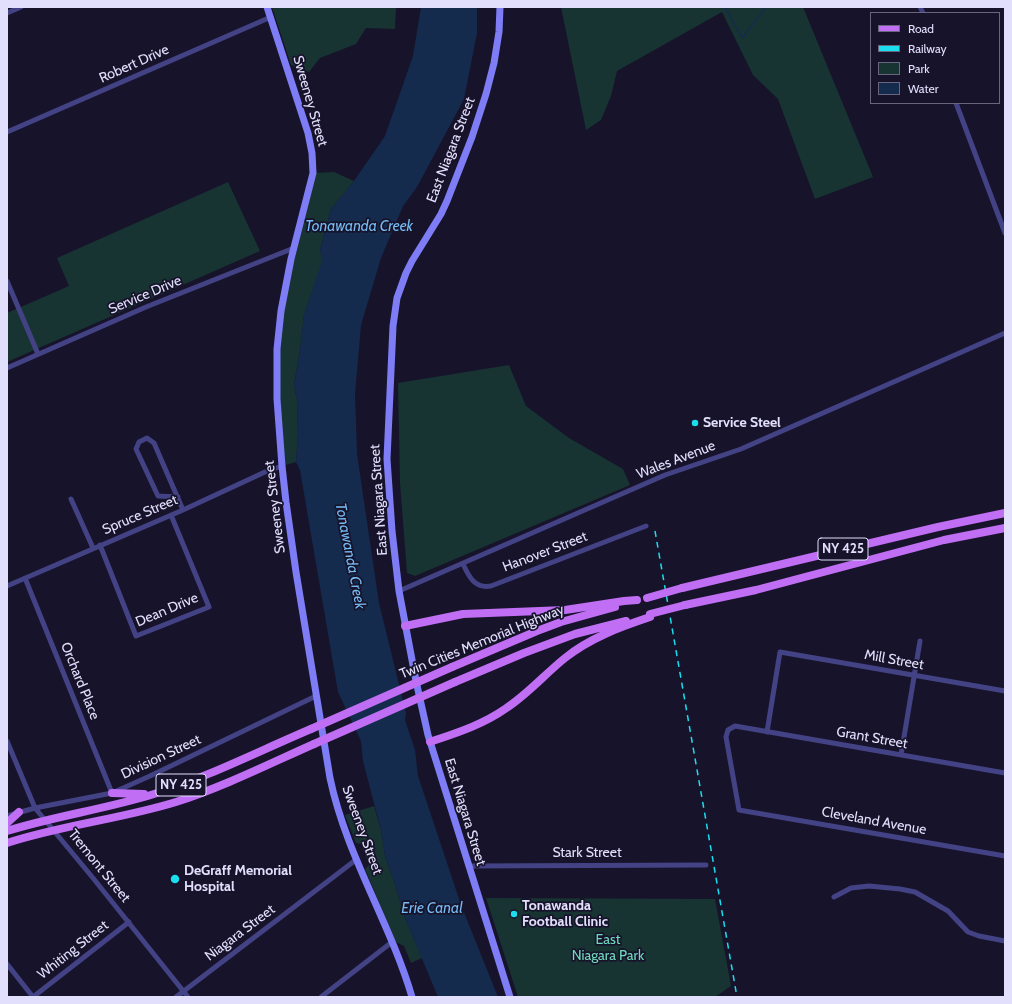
<!DOCTYPE html>
<style>
body{margin:0}
#map{position:relative;width:1012px;height:1004px;overflow:hidden;background:#17132a;font-family:Cabin,sans-serif}
canvas{display:block}
.frame{position:absolute;inset:0;border:8px solid #e2dffd;pointer-events:none}
.legend{position:absolute;left:870px;top:12px;width:130px;height:92px;box-sizing:border-box;background:#17132a;border:1px solid #68657e;margin:0;padding:5px 7px;list-style:none;font-size:12px;color:#e2dffd}
.legend li{display:flex;align-items:center;gap:8px;height:20px}
.legend b{width:20px;border:1px solid #68657e}
</style>
<div id="map">
<canvas width="1012" height="1004"></canvas>
<div class="frame"></div>
<ul class="legend">
<li><b style="height:5px;background:#c06ef4"></b>Road</li>
<li><b style="height:5px;background:#1addee"></b>Railway</li>
<li><b style="height:11px;background:#173432"></b>Park</li>
<li><b style="height:11px;background:#142b4e"></b>Water</li>
</ul>
</div>
<script>
const c = document.querySelector('canvas').getContext('2d');
c.lineJoin = 'round';
function paint(path, color) { c.fillStyle = color; c.fill(path, 'evenodd'); }
function strokePath(path, color, width, dash) { c.strokeStyle = color; c.lineWidth = width; c.lineCap = dash ? 'butt' : 'round'; c.setLineDash(dash || []); c.stroke(path); }
function drawText(font, color, halo, rows, align = 'center') {
  c.font = font + ' Cabin,sans-serif'; c.lineWidth = 3.5; c.setLineDash([]); c.textBaseline = 'middle'; c.strokeStyle = halo; c.fillStyle = color; for (const [text, x, y, turn = 0] of rows) {
    c.save(); c.translate(x, y); c.rotate((+turn || 0) * Math.PI / 180); c.textAlign = isNaN(turn) ? turn : align; if (halo) c.strokeText(text, 0, 0); c.fillText(text, 0, 0); c.restore();
  }
}
paint(new Path2D(`
 M272,7H396L395,29L366,28L356,44L320,58L309,72L291,65Z
 M561,7H803L873,177L815,199L778,99L753,75L722,12L617,71L611,96L601,120L586,130Z
 M334,172L354,181L331,209L320,250L323,261L304,315L300,350L294,385L297,400L298,434L296,462L282,466L277,349L291,259L313,173Z
 M228,182L260,251L7,362V313L69,286L57,258Z
 M509,365L526,406L569,438L623,469L630,485L415,576L407,573L400,483L398,383Z
 M374,806L381,830L385,856L395,884L405,918L422,958L411,963L404,946L396,942L365,869L369,865L361,844L356,843L345,815Z
 M486,898L715,899L731,986L715,997H518Z`), '#173432');
paint(new Path2D(`
 M421,7H477V33L464,99L417,187L403,206L381,258L361,325L355,394L357,454L379,603L406,713L405,720L415,750L418,776L461,905L498,997H438L405,918L395,884L385,856L381,830L363,761L361,741L338,692L300,470L296,462L298,433L297,400L294,385L300,350L304,315L322,261L320,250L331,209L354,181L385,136L413,56Z`), '#142b4e');
strokePath(new Path2D(`
 M725,7L742,38L766,7`), '#142b4e', 1.5);
strokePath(new Path2D(`
 M920,7L923,13
 M7,13L21,7
 M956,103L1005,233
 M7,132L271,17
 M7,281L38,354
 M7,368L146,307L294,248
 M178,497L158,496L136,449L139,442L147,438L154,443L183,510
 M71,499L93,548
 M100,545L136,636L209,607L171,515
 M463,564C469,577 475,589 491,586L646,526
 M25,578L112,793
 M7,586L183,510L265,472L282,466
 M399,591L665,475L741,449L1005,333
 M767,732L780,652L1005,691
 M7,741L35,808L93,878L188,997
 M901,755L920,641
 M1005,773L735,726L728,730L726,737L739,810L1005,856
 M7,816L35,808L112,793L150,776L316,696
 M468,866L706,865
 M834,897L851,888L869,886L900,889L915,892L948,911L968,932L979,936L1005,941
 M7,964L33,997
 M33,997L129,922
 M176,997L357,859
 M321,997L392,942`), '#434285', 5);
strokePath(new Path2D(`
 M267,7L308,133L312,153L313,173L291,259L281,311L277,349V399L282,466L286,502L296,572L330,778C346,855 390,922 412,997
 M500,7L499,32L494,63L486,94L472,137L447,201L441,214L412,261L406,273L397,298L393,326L387,459L392,531L399,591L416,681L428,735L510,997`), '#7e7df5', 7);
strokePath(new Path2D(`
 M682,588L938,527L1005,513
 M685,605L756,590L944,540L1005,528
 M405,626L463,614L565,610L624,601L637,600
 M452,667L537,631L561,622L615,607
 M455,682L524,653L575,634L626,621
 M430,742C456,733 482,725 505,709C527,695 545,674 565,658C590,638 620,627 650,617
 M112,793L144,794
 M7,823L19,812
 M7,831C55,816 106,809 154,794C208,777 259,751 311,729
 M7,843C62,825 121,819 176,802C223,787 269,764 314,744`), '#c06ef4', 8);
strokePath(new Path2D(`
 M655,531L737,997`), '#1addee', 1.5, [6, 5]);
strokePath(new Path2D(`
 M647,598L682,588
 M650,614L685,605
 M311,729L452,667
 M314,744L455,682`), '#c06ef4', 8);
for (const [x, y, r, color] of [
 [695,423,4,"#1addee"],
 [175,879,5,"#1addee"],
 [514,914,4,"#1addee"]
]) { const dot = new Path2D(); dot.arc(x, y, r, 0, 2 * Math.PI); c.fillStyle = color; c.fill(dot); strokePath(dot, '#17132a', 1.5); }
for (const [x, y, w] of [
 [843,549,50],
 [181,785,50]
]) { const box = new Path2D(); box.roundRect(x - w / 2, y - 11, w, 22, 3); c.fillStyle = '#17132a'; c.fill(box); strokePath(box, '#e2dffd', 1); }
drawText('bold 13px', '#e2dffd', null, [
 ["NY 425",843,549],
 ["NY 425",181,785]
]);
drawText('14px', '#e2dffd', '#17132a', [
 ["Robert Drive",134,64,-24],
 ["Sweeney Street",310,101,74],
 ["East Niagara Street",451,150,-69],
 ["Service Drive",145,295,-23],
 ["Wales Avenue",676,460,-21],
 ["East Niagara Street",379,500,-94],
 ["Sweeney Street",275,507,-97],
 ["Spruce Street",140,515,-23],
 ["Hanover Street",545,552,-21],
 ["Dean Drive",167,610,-23],
 ["Twin Cities Memorial Highway",482,642,-22],
 ["Mill Street",894,660,10],
 ["Orchard Place",80,681,68],
 ["Grant Street",872,738,10],
 ["Division Street",161,757,-25],
 ["East Niagara Street",465,812,73],
 ["Cleveland Avenue",874,821,10],
 ["Sweeney Street",362,830,70],
 ["Stark Street",587,853],
 ["Tremont Street",99,866,51],
 ["Niagara Street",240,933,-37],
 ["Whiting Street",73,950,-38]
]);
drawText('bold 14px', '#e2dffd', '#17132a', [
 ["Service Steel",703,423],
 ["DeGraff Memorial",184,871],
 ["Hospital",184,887],
 ["Tonawanda",522,906],
 ["Football Clinic",522,922]
], 'left');
drawText('14px', '#6fd9bc', '#17132a', [
 ["East",608,940],
 ["Niagara Park",608,956]
]);
drawText('italic 15px', '#75bcf5', '#17132a', [
 ["Tonawanda Creek",359,227],
 ["Tonawanda Creek",350,556,79],
 ["Erie Canal",432,909]
]);
</script>
